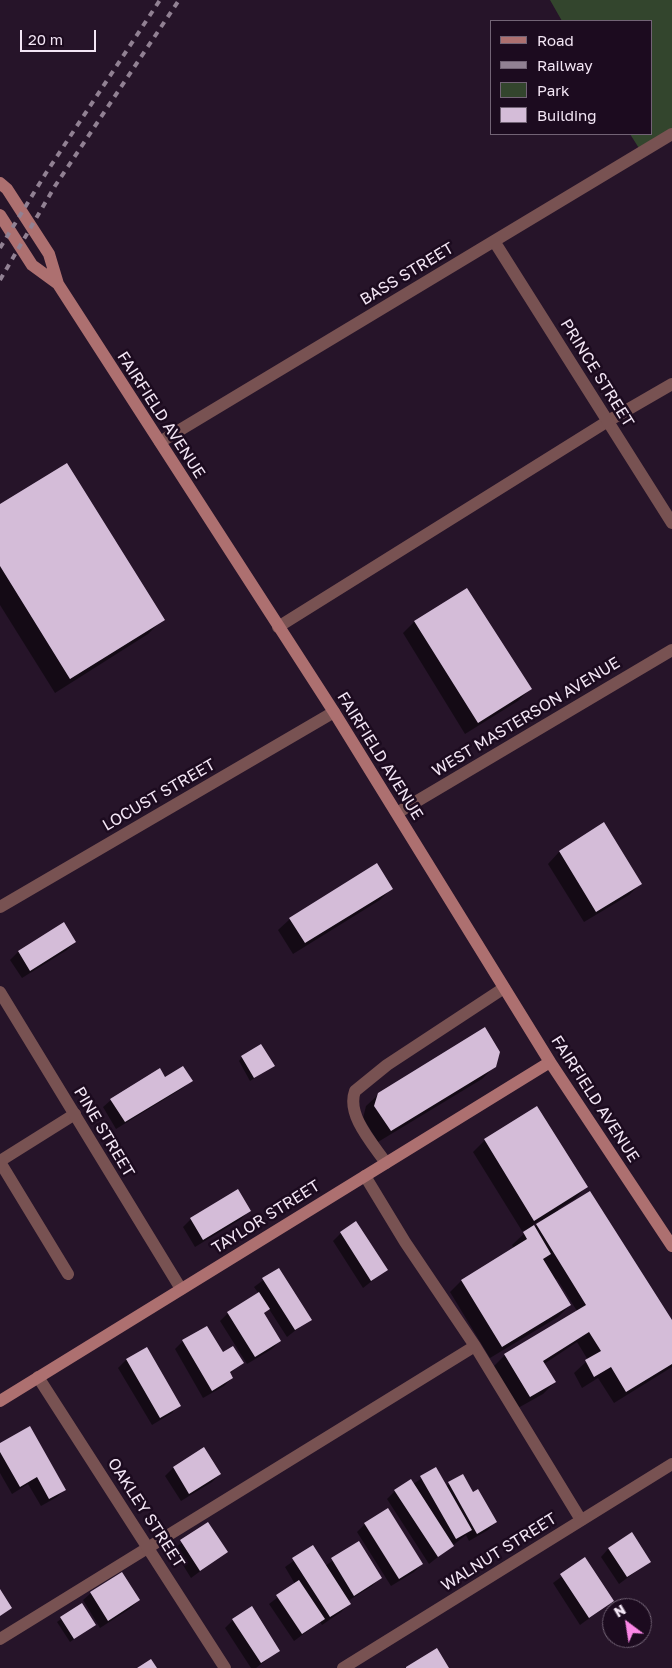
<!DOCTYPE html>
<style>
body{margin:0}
#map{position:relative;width:672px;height:1668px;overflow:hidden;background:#261429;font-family:"Golos Text",sans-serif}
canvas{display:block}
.legend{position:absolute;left:490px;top:20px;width:162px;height:115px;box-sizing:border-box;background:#1c0b1f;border:1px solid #726375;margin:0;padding:6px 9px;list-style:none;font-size:15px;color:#f3e6f5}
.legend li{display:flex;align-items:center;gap:10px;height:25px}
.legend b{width:25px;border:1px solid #726375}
.north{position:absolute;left:602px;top:1598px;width:50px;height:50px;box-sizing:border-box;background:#1c0b1f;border:1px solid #726375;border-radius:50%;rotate:329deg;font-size:14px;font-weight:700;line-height:20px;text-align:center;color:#f3e6f5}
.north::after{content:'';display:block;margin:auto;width:18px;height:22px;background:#fb87e6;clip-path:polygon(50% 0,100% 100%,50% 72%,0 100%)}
.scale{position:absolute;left:20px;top:30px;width:76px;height:22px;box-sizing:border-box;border:2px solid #f3e6f5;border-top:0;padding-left:6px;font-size:15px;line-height:18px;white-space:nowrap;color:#f3e6f5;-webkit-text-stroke:4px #1c0b1f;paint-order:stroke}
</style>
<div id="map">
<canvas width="672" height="1668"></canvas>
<ul class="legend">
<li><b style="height:6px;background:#ad7070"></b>Road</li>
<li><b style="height:6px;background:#918193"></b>Railway</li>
<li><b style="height:14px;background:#33452d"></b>Park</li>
<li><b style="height:14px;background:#d4bcd8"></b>Building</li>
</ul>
<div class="north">N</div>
<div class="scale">20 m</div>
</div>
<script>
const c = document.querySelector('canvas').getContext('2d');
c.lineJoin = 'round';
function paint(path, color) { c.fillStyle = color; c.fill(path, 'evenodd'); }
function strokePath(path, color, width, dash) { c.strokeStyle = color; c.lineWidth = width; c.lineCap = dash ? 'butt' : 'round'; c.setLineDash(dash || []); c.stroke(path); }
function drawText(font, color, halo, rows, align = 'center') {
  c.font = font + ' "Golos Text",sans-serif'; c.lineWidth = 5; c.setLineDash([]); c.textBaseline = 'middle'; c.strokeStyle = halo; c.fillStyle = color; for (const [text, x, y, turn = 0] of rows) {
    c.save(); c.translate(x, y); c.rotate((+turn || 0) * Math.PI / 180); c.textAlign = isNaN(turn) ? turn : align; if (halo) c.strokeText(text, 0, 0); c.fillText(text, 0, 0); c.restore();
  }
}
paint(new Path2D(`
 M550,0H672V134L642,153L630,134H651V21H562Z`), '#33452d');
paint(new Path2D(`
 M0,506L163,619L148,634L55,693L0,605Z
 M467,590L530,689L518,701L465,734L403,633L414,622Z
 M604,824L641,883L629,895L584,922L548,864L559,852Z
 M391,889L380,900L293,954L278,930L290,919Z
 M63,924L75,942L67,950L22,978L10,960L18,952Z
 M242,1057L273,1066L250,1081L239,1061Z
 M495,1066L482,1079L378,1142L363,1118L366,1106L379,1094Z
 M165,1078L191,1081L183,1088L116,1129L103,1107L111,1100Z
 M537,1108L586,1187L575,1199L558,1209L559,1211L672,1323V1367L614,1403L598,1378L582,1388L574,1373L588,1360L577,1342L544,1364L555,1382L543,1394L518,1408L493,1367L505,1355L577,1311L557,1279L555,1280L570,1305L558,1317L490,1358L450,1292L461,1281L514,1248L512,1245L529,1229L522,1231L473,1152L485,1140ZM540,1220L541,1221L534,1228L533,1225Z
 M249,1211L241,1219L195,1247L183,1227L191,1219Z
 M341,1233L386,1270L363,1288L333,1241Z
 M278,1269L310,1319L287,1337L269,1309L263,1314L280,1341L272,1349L247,1364L220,1321L228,1313L259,1294L254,1287Z
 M183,1341L223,1354L242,1363L229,1374L232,1378L224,1386L203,1398L175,1349Z
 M146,1349L179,1405L172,1413L152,1425L118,1368L126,1360Z
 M0,1444L65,1489L57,1497L41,1506L28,1484L12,1494L0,1473Z
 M173,1468L220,1474L212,1482L181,1501L165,1476Z
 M436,1469L446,1486L462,1476L473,1494L496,1522L488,1530L469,1541L466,1535L429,1564L387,1499L395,1491L413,1484Z
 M208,1524L226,1552L191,1578L173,1549Z
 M365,1524L422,1564L414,1572L391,1586L357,1532Z
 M358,1543L380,1578L372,1586L348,1601L349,1604L341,1612L322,1625L320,1622L294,1641L269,1604L295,1584L285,1567L313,1547L325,1566Z
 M608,1549L649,1562L619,1584L601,1557Z
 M585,1559L613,1601L580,1625L553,1583Z
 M91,1593L139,1600L131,1608L100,1628L83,1600Z
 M81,1604L94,1625L70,1642L57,1622Z
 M233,1620L279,1650L256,1668H251L225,1628Z`), '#0007');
paint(new Path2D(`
 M67,463L165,620L70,679L0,566V504Z
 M467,588L532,689L478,723L414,621Z
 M604,822L642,884L596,912L559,851Z
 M377,863L393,889L305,943L289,918Z
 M64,922L76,942L30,971L18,951Z
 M485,1027L500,1052L496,1067L391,1131L374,1106L378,1093Z
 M261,1044L275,1066L254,1078L241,1056Z
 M183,1066L193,1081L125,1122L110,1099L160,1068L165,1077Z
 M537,1106L588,1187L534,1221L484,1139Z
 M238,1189L251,1211L203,1240L190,1218Z
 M590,1191L672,1320V1364L626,1392L611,1367L594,1377L585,1360L601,1351L589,1332L543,1361L556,1382L530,1397L504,1354L586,1305L536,1224Z
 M356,1221L388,1270L371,1281L340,1232Z
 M534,1225L551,1254L543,1259L571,1305L502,1347L461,1280L527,1239L523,1232Z
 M279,1268L312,1320L295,1330L262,1278Z
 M259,1292L270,1309L264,1313L281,1341L255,1357L227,1312Z
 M207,1326L223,1352L233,1346L244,1363L230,1372L233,1378L212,1391L182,1340Z
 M147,1347L181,1406L160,1418L126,1359Z
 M30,1426L66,1490L49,1499L37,1477L20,1487L0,1452V1443Z
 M204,1447L221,1474L189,1494L173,1467Z
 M436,1467L472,1530L456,1539L420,1476Z
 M463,1474L473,1492L478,1489L497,1522L477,1534L448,1482Z
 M411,1479L454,1546L438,1557L394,1490Z
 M388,1508L423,1564L399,1579L364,1523Z
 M208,1522L228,1552L200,1571L180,1540Z
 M632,1532L651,1562L627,1577L608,1548Z
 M359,1541L382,1578L354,1596L331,1558Z
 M313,1545L351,1604L330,1617L292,1558Z
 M585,1557L614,1601L589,1618L560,1574Z
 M122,1572L140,1600L108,1621L90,1592Z
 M299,1580L325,1619L302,1634L276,1595Z
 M0,1589L12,1608L0,1616Z
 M82,1603L96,1625L74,1639L60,1617Z
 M252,1606L280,1651L261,1663L232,1619Z
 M437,1648L449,1668H406V1667Z
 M151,1659L157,1668H137Z`), '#d4bcd8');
strokePath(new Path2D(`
 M278,627L608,421L672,384
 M0,1161L75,1114
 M0,1162L68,1274
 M386,1163C373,1144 346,1115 355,1091L387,1065L504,988
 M365,1176L405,1242L475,1346
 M0,1639L475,1346L581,1520`), '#785252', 12);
strokePath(new Path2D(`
 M494,241L672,523
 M160,442L672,134
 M397,813L672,650
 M0,907L334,712
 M0,992L181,1289
 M38,1377L225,1668
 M343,1668L672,1464`), '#785252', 12);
strokePath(new Path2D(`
 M0,183L7,189L49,254L58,284L334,712L550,1062L672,1246
 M0,215L32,265L58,284
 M0,1401L550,1062`), '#ad7070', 12);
strokePath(new Path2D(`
 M0,248L46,173L160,0
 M0,280L55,186L179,0`), '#918193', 4, [6, 6]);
drawText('16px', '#f3e6f5', '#1c0b1f', [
 ["BASS STREET",407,274,-31],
 ["PRINCE STREET",597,373,58],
 ["FAIRFIELD AVENUE",161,415,57],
 ["WEST MASTERSON AVENUE",526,717,-31],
 ["FAIRFIELD AVENUE",380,756,58],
 ["LOCUST STREET",159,795,-30],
 ["FAIRFIELD AVENUE",595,1099,57],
 ["PINE STREET",104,1132,59],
 ["TAYLOR STREET",266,1217,-32],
 ["OAKLEY STREET",146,1513,57],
 ["WALNUT STREET",499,1552,-32]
]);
</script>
